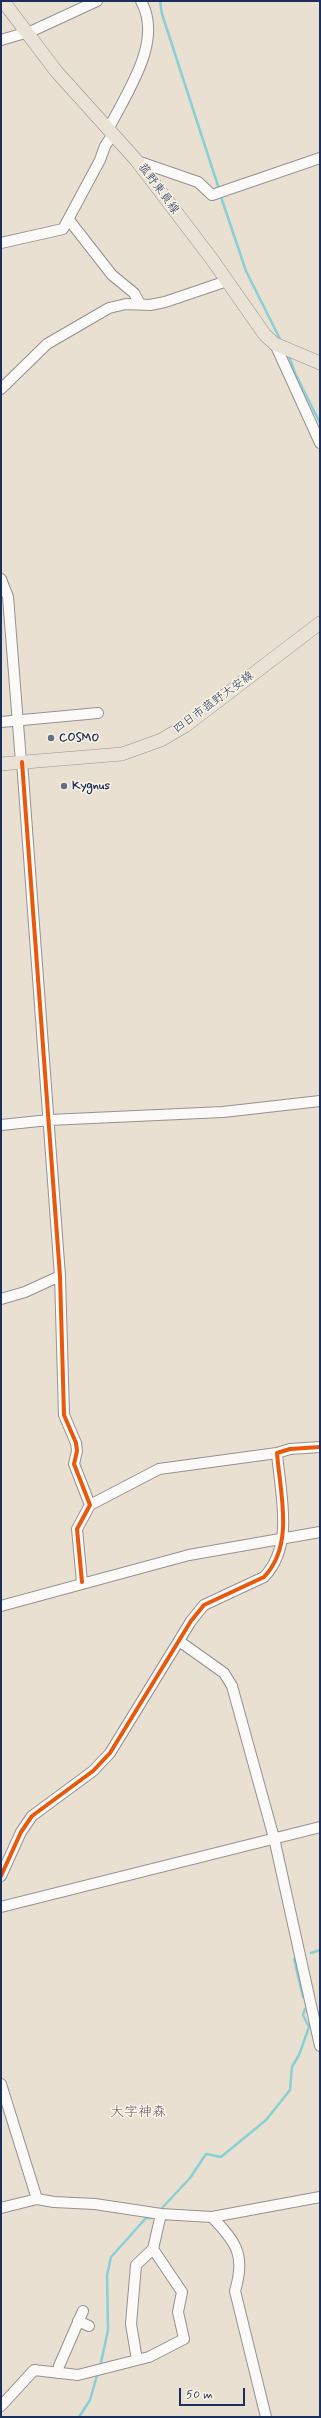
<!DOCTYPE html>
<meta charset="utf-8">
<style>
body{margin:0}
#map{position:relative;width:321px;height:2418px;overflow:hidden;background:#eae0d2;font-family:Mynerve,sans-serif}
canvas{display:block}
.frame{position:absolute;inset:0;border:2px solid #1b2f5e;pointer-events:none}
.scale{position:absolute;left:179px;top:2388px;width:66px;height:18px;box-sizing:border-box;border:2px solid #1b2f5e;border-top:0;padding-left:5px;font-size:12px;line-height:14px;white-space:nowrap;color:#1b2f5e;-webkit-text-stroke:3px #fcf5e5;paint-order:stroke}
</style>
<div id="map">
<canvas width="321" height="2418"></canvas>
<div class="frame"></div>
<div class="scale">50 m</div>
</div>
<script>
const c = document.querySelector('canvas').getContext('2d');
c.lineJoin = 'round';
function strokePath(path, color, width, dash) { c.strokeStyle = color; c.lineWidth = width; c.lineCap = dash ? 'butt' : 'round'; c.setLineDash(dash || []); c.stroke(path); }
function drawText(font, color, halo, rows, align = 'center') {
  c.font = font + ' Mynerve,"Klee One",sans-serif'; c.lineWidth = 3; c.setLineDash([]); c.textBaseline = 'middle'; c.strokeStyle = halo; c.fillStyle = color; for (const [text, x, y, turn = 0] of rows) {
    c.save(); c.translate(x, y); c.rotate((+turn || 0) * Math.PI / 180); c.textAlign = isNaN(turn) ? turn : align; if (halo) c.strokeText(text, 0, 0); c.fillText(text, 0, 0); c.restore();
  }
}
strokePath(new Path2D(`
 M160,1L162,14L219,189
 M220,194L246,271L281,341
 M289,356L295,373L320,423
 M311,1953L320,1950
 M294,1959L303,1997
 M162,2208L190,2178L206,2154L221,2157L266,2120L290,2090L292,2067L299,2055L309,2027L303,2015L305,2009
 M100,2367L108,2330L107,2275L111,2257L146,2218H151
 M79,2417L90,2400L98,2372`), '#87d0d5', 2.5);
const minor = new Path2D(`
 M1,40L32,31L97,1
 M108,130C126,93 164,42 141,1
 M137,161L198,182L212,195L320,158
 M69,220L112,275L134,293L140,304
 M1,243L63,229L100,160L105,146L113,134
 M275,344L320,443
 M1,389L47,344L109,308L126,304L150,305L165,302L227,281
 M1,579L8,597L21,762
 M1,722L98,713
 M22,762L60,1276L64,1415L76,1443L77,1451L74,1464L90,1505L77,1529L82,1582
 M1,1125L49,1120L223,1112L320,1101
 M1,1299L25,1292L60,1276
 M90,1505L159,1469L277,1453
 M1,1606L189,1555L320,1532
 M179,1641L224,1673L232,1686L274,1838L320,2046
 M1,1876L21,1832L32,1816L93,1771L110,1753L191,1621L204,1605L264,1577C295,1545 280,1493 277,1453L290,1449L320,1447
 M1,1907L320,1827
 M1,2084L37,2199
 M1,2208L37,2199L54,2202L95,2204L161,2214L212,2217L320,2197
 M212,2217C236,2242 246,2255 235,2291L266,2417
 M78,2321L89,2326
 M137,2360L149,2357L184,2339L178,2312L182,2292L153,2249
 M58,2373L59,2366L83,2311
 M1,2406L34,2370L78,2375L137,2360L131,2324L136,2265L153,2249L161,2214`);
const major = new Path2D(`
 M3,1L56,71L137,161L211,258L265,335L275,344L320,363
 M1,764L122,754L161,740L185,726L320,623`);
strokePath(minor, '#939192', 12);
strokePath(major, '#939192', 14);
strokePath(minor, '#fcfaf8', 10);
strokePath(major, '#e9e2d5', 13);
strokePath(new Path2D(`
 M22,762L60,1276L64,1415L76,1443L77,1451L74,1464L90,1505L77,1529L82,1582
 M1,1876L21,1832L32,1816L93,1771L110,1753L191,1621L204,1605L264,1577C295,1545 280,1493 277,1453L290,1449L320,1447`), '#e8590c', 4);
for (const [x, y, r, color] of [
 [51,738,4,"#636d87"],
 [64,786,4,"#636d87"]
]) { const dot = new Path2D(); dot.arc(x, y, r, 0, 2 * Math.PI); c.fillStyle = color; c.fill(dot); strokePath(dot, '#fcf5e5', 1.5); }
drawText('12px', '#1b2f5e', '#fcf5e5', [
 ["菰野東員線",158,189,53],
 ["四日市菰野大安線",214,703,-36]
]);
drawText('bold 12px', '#1b2f5e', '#fcf5e5', [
 ["COSMO",59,738],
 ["Kygnus",72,786]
], 'left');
drawText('14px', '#5d5873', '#fcf5e5', [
 ["大字神森",138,2113]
]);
</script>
